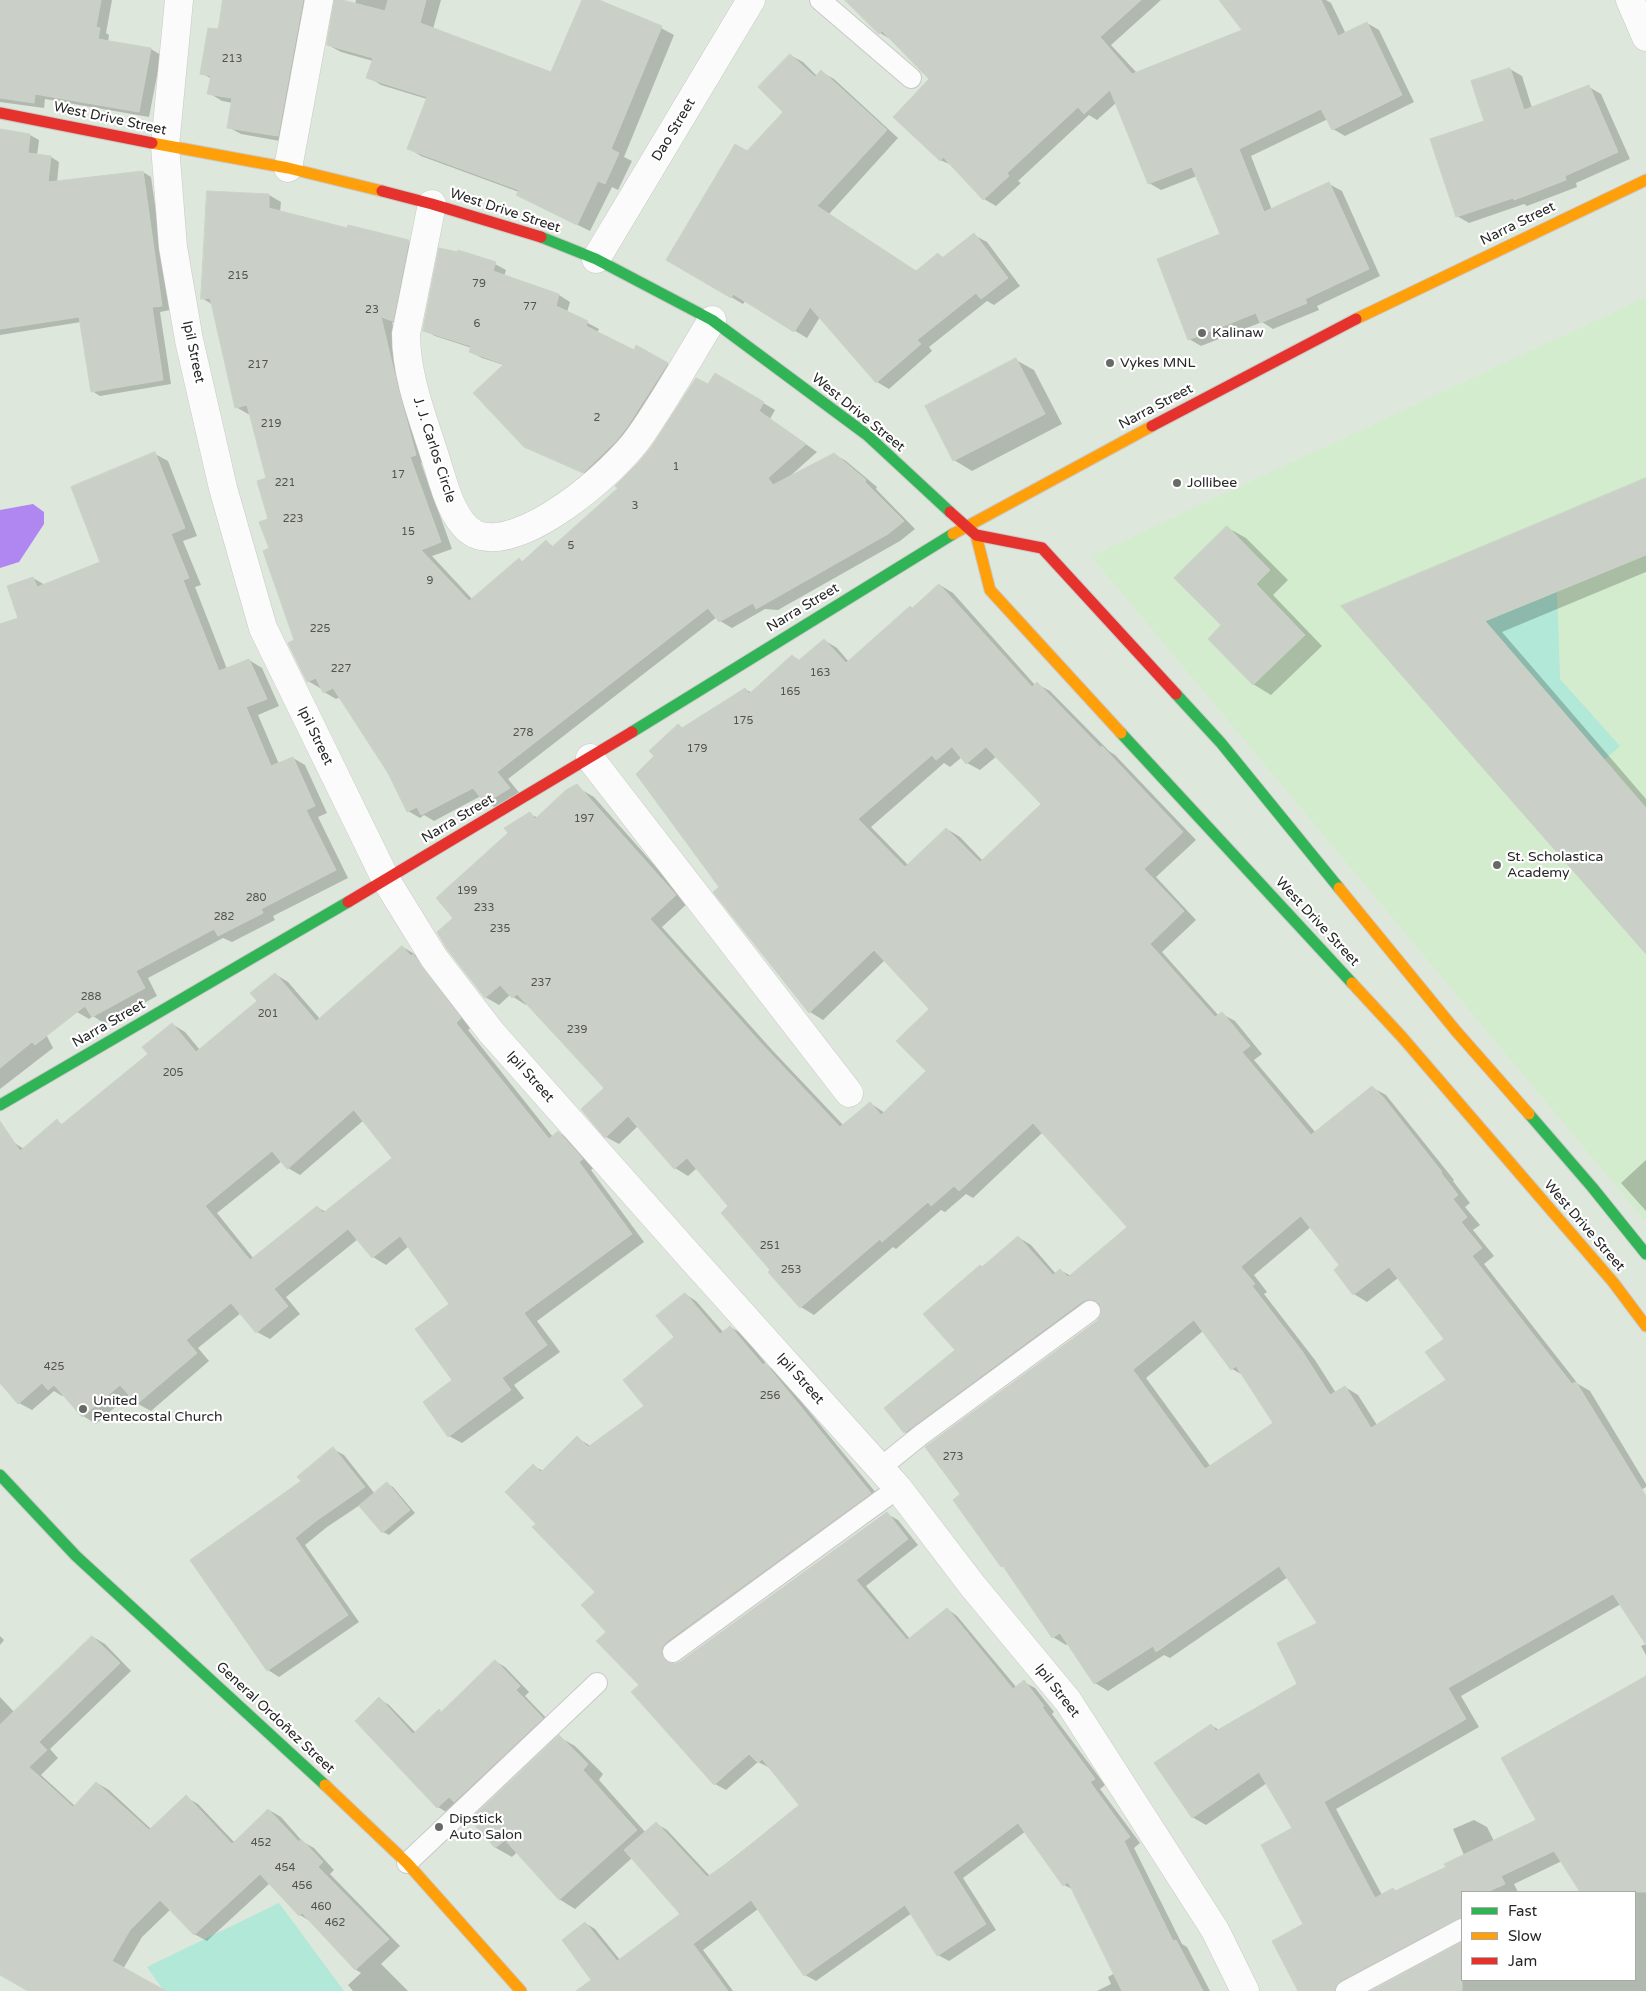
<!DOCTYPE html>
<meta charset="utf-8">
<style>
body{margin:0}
#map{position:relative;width:1646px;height:1991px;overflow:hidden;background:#dee7db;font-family:"Varela Round",sans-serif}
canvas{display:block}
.legend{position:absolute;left:1461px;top:1891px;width:175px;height:90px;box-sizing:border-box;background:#fff;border:1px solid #a9a9a9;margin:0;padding:6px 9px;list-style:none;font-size:15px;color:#272727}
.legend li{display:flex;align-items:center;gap:10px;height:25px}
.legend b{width:25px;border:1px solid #a9a9a9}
</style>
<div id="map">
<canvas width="1646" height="1991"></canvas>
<ul class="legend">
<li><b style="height:6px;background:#30b455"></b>Fast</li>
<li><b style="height:6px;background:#ff9f0a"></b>Slow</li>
<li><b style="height:6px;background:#e5322d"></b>Jam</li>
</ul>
</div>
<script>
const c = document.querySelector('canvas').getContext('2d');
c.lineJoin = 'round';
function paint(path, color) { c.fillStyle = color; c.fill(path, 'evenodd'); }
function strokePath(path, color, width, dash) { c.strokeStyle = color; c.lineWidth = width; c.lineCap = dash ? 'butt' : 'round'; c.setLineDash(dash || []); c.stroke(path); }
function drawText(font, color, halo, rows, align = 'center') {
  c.font = font + ' "Varela Round",sans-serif'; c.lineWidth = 4.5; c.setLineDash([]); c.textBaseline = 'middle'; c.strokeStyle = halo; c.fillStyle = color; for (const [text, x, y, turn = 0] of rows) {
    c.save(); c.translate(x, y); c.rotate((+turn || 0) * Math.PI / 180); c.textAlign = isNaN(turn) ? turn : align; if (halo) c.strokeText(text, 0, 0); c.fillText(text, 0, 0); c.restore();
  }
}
paint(new Path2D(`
 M1646,297V1222L1091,556Z`), '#d4ecce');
paint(new Path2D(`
 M1557,592L1560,679L1620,746L1604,760L1485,621Z
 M279,1903L344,1991H164L147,1967Z`), '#b1e8d8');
paint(new Path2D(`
 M33,504L44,512V524L19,562L0,568V510Z`), '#b086f1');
paint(new Path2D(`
 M0,0H112L106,33L109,35L108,42L151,49L161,55L149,117L45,99L44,108L0,102Z
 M224,0H319L291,143L241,134L228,127L233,103L222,101L209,93L212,79L201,73L219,31Z
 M335,0L355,5L356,0H441L433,29L552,73L584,0H596L661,28L674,35L624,157L632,161L618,190L612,187L590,231L531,202L519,192L421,156L408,148L427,99L381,85L368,77L373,61L341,52L328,45Z
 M847,0H1161L1111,45L1137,73L1244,31L1220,0H1326L1331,3L1346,34L1367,23L1379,30L1414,102L1345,136L1333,129L1328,119L1251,156L1272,210L1329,184L1342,191L1380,276L1317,306L1319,310L1273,329L1262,322L1201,346L1189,339L1222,235L1197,176L1161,190L1149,183L1117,102L1097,120L1089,115L1018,181L1021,183L996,206L984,199L954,166L940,160L931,79L892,40L880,33Z
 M790,55L803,62L817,76L821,72L834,79L898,138L829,214L916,272L938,254L944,258L974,235L987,242L1020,286L994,305L987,301L929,347L932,351L889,389L877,382L820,317L807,338L745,301L743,304L668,260L748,153L784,112Z
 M1510,69L1522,76L1532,108L1589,87L1601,94L1630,159L1576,183L1577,187L1527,206L1524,204L1469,223L1457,216L1486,121Z
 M0,129L30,135L39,140L37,156L51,157L59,162L57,182L143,172L151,177L170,310L160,312L171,384L100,396L92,391L81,322L0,335Z
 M269,195L281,202L280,212L348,230L408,241L420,248L404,327L392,322L409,396L428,462L421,463L452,549L432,556L473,600L519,560L524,562L546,542L554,547L620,488L708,386L715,374L775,410L770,419L817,452L788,478L834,454L846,461L877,487L876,489L915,529L900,541L778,610L765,609L732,628L720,621L717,617L508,779L521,795L498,809L486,802L481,796L434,821L424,815L420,818L408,811L389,773L340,697L336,699L324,692L322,687L320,688L308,681L271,549L268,479L250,414H248L236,407L213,305L202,298Z
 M495,264L506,270L504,277L559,295L570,302L567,312L599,329L597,333L634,352L637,347L679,370L595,478L525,446L504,365L482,358L471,352L472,348L435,336L424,330Z
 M1016,360L1034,370L1062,424L972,471L954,460Z
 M155,454L168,461L197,536L183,541L201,585L195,587L227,669L249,660L262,668L279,706L258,715L279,764L293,758L305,765L327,813L318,817L348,878L273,916L275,920L232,942L223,938L148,978L157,996L105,1024L93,1016L89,1019L77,1012L0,837V626L19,619L33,578L45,585L102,562Z
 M1646,479V572L1502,632L1646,799V952L1343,606Z
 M1228,528L1246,538L1288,580L1273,595L1322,646L1271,695L1253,684L1223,626Z
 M940,585L953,593L1035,685L1037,684L1050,691L1109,751L1115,755L1196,840L1156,877L1196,920L1162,952L1219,1016L1222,1014L1235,1021L1262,1054L1254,1060L1316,1133L1373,1088L1386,1095L1454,1180L1453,1181L1470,1203L1465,1207L1480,1225L1473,1230L1494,1256L1484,1264L1578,1384L1590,1391L1646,1484V1487L1639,1491L1646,1503V1643L1621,1604L1461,1696L1479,1727L1336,1809L1382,1895L1393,1890L1397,1892L1448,1868L1464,1855L1453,1829L1474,1820L1487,1827L1494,1841L1538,1820L1646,1677V1991H1374L1462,1966V1980H1635V1892H1581L1562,1861L1514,1884L1518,1892H1462V1917L1440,1928L1444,1939L1350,1991H1299L1305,1925L1293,1829L1267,1783L1206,1825L1192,1817L1211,1725L1219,1730L1299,1684L1319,1623L1288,1577L1170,1658L1164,1655L1108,1691L1095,1683L1069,1643L1066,1645L1053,1637L1005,1567L1002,1566L962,1495L1102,1316V1306L1096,1308L918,1440L905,1432L886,1408L957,1350L983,1268L1018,1237L1031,1245L1056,1274L1060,1270L1071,1276L1129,1227L1043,1132L973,1198L966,1194L945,1212L941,1210L896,1249L893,1247L814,1315L801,1307L772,1270L730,1207L697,1168L688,1176L675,1168L638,1126L619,1144L606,1137V1088L527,1004L526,1005L510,995L499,1005L485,997L455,918L530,814L538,818L580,789L594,797L688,903L662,927L773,1051L844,1126L870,1103L885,1113L928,1071L931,1009L885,960L823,1020L810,1012L721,887L683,729L745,689L752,693L793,656L800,661L824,640L837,648L849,662ZM997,756L1043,804L983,861L960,837L947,829L909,866L871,827L944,763L950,767L962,757L967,763L980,770ZM1311,1227L1341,1266L1354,1294L1367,1302L1398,1278L1446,1339L1447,1380L1377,1425L1358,1395L1345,1387L1336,1393L1315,1360L1264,1294L1267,1292L1254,1275ZM1203,1331L1232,1369L1243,1375L1274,1424L1211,1467L1146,1378Z
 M0,944L53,1048L0,1089Z
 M403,947L416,955L473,1026L468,1030L553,1137L558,1132L571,1140L595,1167L591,1170L644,1242L537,1321L560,1352L514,1385L524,1398L462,1443L449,1436L454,1381L451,1304L409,1246L386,1265L373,1257L358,1239L286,1297L300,1314L270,1339L257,1332L241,1313L198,1348L209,1361L151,1411L138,1404L130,1394L96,1424L83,1416L64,1394L62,1396L54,1391L32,1410L19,1403L0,1381V1151L13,1142L24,1149L57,1121L63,1125L150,1054L172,1024L185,1032L200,1050L259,1001L275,974L288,982L320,1019ZM364,1120L394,1159L326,1212L317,1207L254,1259L217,1213L282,1161L288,1168L300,1175Z
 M1646,1160V1211L1621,1183Z
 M685,1294L696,1301L724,1333L730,1327L741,1333L769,1367L777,1372L881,1499L672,1660L674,1665L681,1663L887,1514L898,1520L918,1545L866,1586L910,1639L947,1609L957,1616L1017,1688L1024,1682L1035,1688L1054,1712L1052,1714L1105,1785L1100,1789L1140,1843L1134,1848L1182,1944L1187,1947L1210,1991H1097L1111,1984L1108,1977L1115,1973L1074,1890L1064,1885L1026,1831L963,1878L996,1930L949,1961L938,1955L912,1913L816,1981L805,1975L758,1909L703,1950L733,1991H601L585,1923L595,1929L620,1960L682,1914L632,1858L575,1909L559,1899L517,1852L512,1857L496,1848L471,1820L559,1737L575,1746L603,1774L599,1780L646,1833L657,1824L667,1830L710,1876L801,1805L770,1768L758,1762L726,1790L715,1784L641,1685L608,1632L596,1592L537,1524L534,1466L543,1471L578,1438L590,1446L646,1406L676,1337Z
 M333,1449L344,1455L375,1494L387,1484L393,1487L415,1513L389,1535L383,1532L360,1505L327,1527L305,1545L359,1622L279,1677L268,1670L302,1481Z
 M0,1636L4,1640L0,1645Z
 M93,1637L105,1644L131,1671L50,1749L58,1758L41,1775L75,1806L97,1783L109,1790L151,1829L186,1797L198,1804L235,1843L269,1810L281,1817L303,1842L314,1848L334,1870L330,1874L400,1946L381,1964L408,1991H353L348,1985L361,1973L355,1969L310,1921L300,1915L270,1883L207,1941L194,1934L171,1909L142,1937L123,1969L160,1991H30L0,1938V1697L15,1713Z
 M1646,1644V1655L1641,1646Z
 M495,1661L505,1667L529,1692L525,1696L552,1724L448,1813L438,1807L356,1721L379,1699L389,1705L416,1733L442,1713Z`), '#0003');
const building = new Path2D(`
 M0,0H101L96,27L100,28L98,39L151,48L139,112L35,94L34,103L0,98Z
 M223,0H303L278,136L227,128L232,98L207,94L211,76L200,74L208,28L218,29Z
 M334,0H342L385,11L388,0H426L420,23L551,72L582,0H599L662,26L611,149L619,153L605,184L598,181L577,225L516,195L519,190L407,149L427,97L366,78L373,58L327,45Z
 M845,0H1141L1100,37L1132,74L1242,30L1219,0H1321L1338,36L1367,22L1402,95L1332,130L1321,109L1239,149L1264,212L1329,182L1369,269L1305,299L1307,303L1260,323L1256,313L1188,340L1157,259L1220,234L1192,167L1148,184L1110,90L1084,114L1078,107L1007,173L1009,176L983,200L943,157L940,161L893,117L929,79L882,31L879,34Z
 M790,54L815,77L821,70L887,130L817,206L916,271L938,253L942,258L974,233L1008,278L981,299L976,293L917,340L921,344L876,383L810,307L794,332L733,294L731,298L666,260L735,144L747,151L783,112L758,87Z
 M1510,68L1524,110L1589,85L1618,152L1565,176L1566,180L1514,200L1513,198L1456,217L1430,139L1484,121L1471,81Z
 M0,129L30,134L28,153L51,156L48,182L143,171L162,306L152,307L163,380L91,392L79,317L0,329Z
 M207,191L269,194V208L347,228L348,225L409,240L393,321L381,317L398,388L416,455L410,457L441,542L421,550L469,601L519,558L522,562L546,540L552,547L618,488L615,486L639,462L652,446L696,378L708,384L715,373L764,402L759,411L806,444L768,478L773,485L834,453L866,480L865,482L904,521L888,534L756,609L753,603L719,622L708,608L497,772L510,788L485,803L473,788L421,815L417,807L407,812L388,773L333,688L323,693L316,678L307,682L288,643L294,640L263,551L269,548L259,522L268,519L257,481L266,478L247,405L235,408L210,298L201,299Z
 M439,248L458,252V250L496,262L493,271L559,294L556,306L588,321L586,326L634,350L636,345L668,363L627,427L616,441L583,473L524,447L473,393L504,364L469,352L471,346L423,331Z
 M1016,358L1045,414L953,461L925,406Z
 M155,452L185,528L171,534L189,578L183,580L219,671L249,659L267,699L246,707L271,766L293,757L315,806L306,810L336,870L261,909L263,913L218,936L214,929L136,971L145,988L92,1017L85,1006L35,1045L32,1042L0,1068V624L18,618L7,586L33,577L37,587L100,562L71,487Z
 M1646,478V555L1485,621L1646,808V954L1341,606Z
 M1227,526L1270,570L1256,584L1305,635L1253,685L1208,639L1221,625L1174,578Z
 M939,584L1032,687L1037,682L1101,748L1102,746L1183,832L1144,869L1184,911L1150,944L1215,1017L1222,1012L1250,1046L1242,1052L1311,1135L1372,1086L1383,1097L1442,1172L1441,1173L1458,1195L1453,1199L1467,1217L1461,1222L1482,1248L1472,1256L1572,1384L1576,1382L1646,1496V1645L1613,1594L1448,1688L1466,1719L1324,1802L1375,1898L1393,1888L1395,1891L1446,1867L1444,1864L1536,1820L1501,1758L1646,1676V1892H1580L1554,1851L1501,1876L1505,1884L1487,1892H1462V1917L1456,1919L1340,1981L1336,1985L1334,1991H1298L1272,1941L1303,1924L1261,1845L1292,1828L1259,1772L1192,1818L1154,1763L1211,1724L1216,1731L1297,1684L1277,1643L1317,1623L1279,1566L1156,1652L1153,1646L1094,1684L1060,1633L1052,1638L1003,1566L1001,1567L953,1500L960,1494L925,1447L1097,1321L1101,1315L1100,1304L1094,1300L1088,1299L1083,1301L904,1433L884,1408L955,1350L923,1314L980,1265L982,1267L1018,1236L1053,1275L1060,1269L1068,1277L1127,1227L1033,1123L959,1191L954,1186L931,1206L928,1202L882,1242L880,1239L800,1308L768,1272L770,1270L721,1213L728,1206L687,1158L674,1169L628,1116L605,1138L581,1109L604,1088L517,994L512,998L500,985L485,998L447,949L437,932L453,918L436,898L508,833L504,828L530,812L535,819L566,790L577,784L676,895L650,919L760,1042L840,1127L870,1102L881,1115L926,1071L896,1041L929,1009L874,950L809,1013L713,892L719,887L636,774L654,756L649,751L678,724L682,728L745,688L749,694L792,655L798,661L824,639L846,663L910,606L912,608ZM952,747L966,764L986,747L1041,804L980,862L946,828L905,867L858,819L932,755L936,760ZM1301,1216L1339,1265L1334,1270L1353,1295L1389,1267L1444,1339L1425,1352L1446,1380L1371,1428L1345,1386L1330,1395L1302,1351L1252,1286L1255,1284L1241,1267ZM1194,1320L1231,1370L1236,1366L1273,1423L1205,1469L1133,1370Z
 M402,946L411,956L413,954L461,1018L456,1023L549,1139L558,1131L583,1159L579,1162L632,1234L524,1313L547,1345L502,1378L511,1390L448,1437L423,1402L452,1380L415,1329L449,1304L400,1236L372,1258L348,1229L274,1289L288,1306L256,1333L231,1303L186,1340L197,1353L137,1404L120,1385L82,1417L54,1385L48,1390L42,1383L18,1404L0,1383V1121L20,1151L57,1119L61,1125L148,1054L142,1047L172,1023L196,1052L257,1001L250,993L275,973L316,1021ZM354,1110L392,1158L323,1213L317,1206L250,1260L205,1206L272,1151L287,1169Z
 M685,1293L720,1334L730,1326L763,1365L765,1363L766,1364L871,1493L666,1642L662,1647L661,1653L664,1659L674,1664L680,1662L887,1512L908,1539L856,1580L907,1640L947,1608L1013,1689L1024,1680L1044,1706L1042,1707L1095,1779L1090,1782L1130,1837L1124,1841L1173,1941L1176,1940L1203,1991H1122L1068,1882L1063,1886L1018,1823L953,1872L986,1924L937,1956L905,1905L804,1976L751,1900L693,1944L728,1991H576L591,1980L562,1940L585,1922L617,1961L680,1914L624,1850L656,1822L707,1877L733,1859L799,1805L762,1759L758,1763L749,1754L714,1785L631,1692L639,1685L596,1641L606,1632L581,1605L595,1592L532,1527L536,1524L505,1492L533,1464L541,1472L577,1436L588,1447L644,1406L623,1380L674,1337L656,1316Z
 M333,1447L365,1487L316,1521L295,1538L348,1615L267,1671L190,1560L301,1481L297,1477Z
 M387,1482L410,1510L382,1533L359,1506Z
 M92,1636L120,1663L39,1742L47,1750L29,1767L73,1807L96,1782L149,1830L186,1795L232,1844L268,1809L299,1842L301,1839L323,1862L318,1867L389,1939L355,1970L302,1913L299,1916L260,1874L194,1935L160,1900L130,1930L112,1961L166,1991H28L0,1975V1725Z
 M495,1660L520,1686L516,1690L543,1718L454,1802L449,1797L437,1808L355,1721L379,1697L413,1734L439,1709L441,1712Z
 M559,1735L588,1764L583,1770L637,1830L559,1900L505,1840L495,1848L470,1820Z
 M1462,1942V1991H1371Z`);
paint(building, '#cad0c8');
strokePath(building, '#cad2c7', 1);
const lane = new Path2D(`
 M820,0L911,78
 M880,1468L921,1435L1090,1311
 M673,1652L898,1488
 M407,1863L597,1683
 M1346,1991L1462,1929`);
const street = new Path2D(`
 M179,0L165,146L173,247L189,340L223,488L263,628L386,880L434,958L491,1032L687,1253L898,1488L972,1585L1068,1701L1215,1930L1245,1991
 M1630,0L1646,37
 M288,168L319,0
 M432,204L406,334C406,379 425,423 438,466C444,486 454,524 475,534C521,554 615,472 640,436C666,399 688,359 712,320
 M596,259L751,0
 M590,758L849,1093`);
const fast = new Path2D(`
 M541,237L596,259L712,320L867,435L950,512
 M1176,694L1221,743L1339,888
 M632,732L953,534
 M1121,733L1352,983
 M0,1105L348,902
 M1529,1114L1592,1187L1646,1254
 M0,1475L76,1556L325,1785`);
const slow = new Path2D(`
 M152,143L288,168L382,191
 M1356,319L1646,180
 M953,534L1152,426
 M976,535L990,590L1121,733
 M1339,888L1456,1031L1529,1114
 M1352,983L1402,1037L1613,1282L1646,1326
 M325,1785L407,1863L521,1991`);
const jam = new Path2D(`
 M0,113L152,143
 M382,191L432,204L541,237
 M1152,426L1356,319
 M950,512L976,535L1042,548L1176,694
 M348,902L632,732`);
strokePath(lane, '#cac9c9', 22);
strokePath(street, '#cac9c9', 29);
strokePath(fast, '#cac9c9', 13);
strokePath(slow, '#cac9c9', 13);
strokePath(jam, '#cac9c9', 13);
strokePath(lane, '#fafbfa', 20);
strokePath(street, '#fafbfa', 28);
strokePath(fast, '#30b455', 11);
strokePath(slow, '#ff9f0a', 11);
strokePath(jam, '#e5322d', 11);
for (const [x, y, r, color] of [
 [1202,333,5,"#676a66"],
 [1110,363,5,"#676a66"],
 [1177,483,5,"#676a66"],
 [1497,865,5,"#676a66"],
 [83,1409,5,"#676a66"],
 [439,1827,5,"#676a66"]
]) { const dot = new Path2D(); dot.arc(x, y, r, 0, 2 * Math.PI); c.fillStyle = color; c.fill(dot); strokePath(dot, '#fff', 2); }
drawText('11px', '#525351', null, [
 ["213",232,59],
 ["215",238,276],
 ["79",479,284],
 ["77",530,307],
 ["23",372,310],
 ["6",477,324],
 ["217",258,365],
 ["2",597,418],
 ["219",271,424],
 ["1",676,467],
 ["17",398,475],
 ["221",285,483],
 ["3",635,506],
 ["223",293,519],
 ["15",408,532],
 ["5",571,546],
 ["9",430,581],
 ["225",320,629],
 ["227",341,669],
 ["163",820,673],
 ["165",790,692],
 ["175",743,721],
 ["278",523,733],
 ["179",697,749],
 ["197",584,819],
 ["199",467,891],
 ["280",256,898],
 ["233",484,908],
 ["282",224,917],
 ["235",500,929],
 ["237",541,983],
 ["288",91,997],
 ["201",268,1014],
 ["239",577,1030],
 ["205",173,1073],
 ["251",770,1246],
 ["253",791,1270],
 ["425",54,1367],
 ["256",770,1396],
 ["273",953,1457],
 ["452",261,1843],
 ["454",285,1868],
 ["456",302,1886],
 ["460",321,1907],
 ["462",335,1923]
]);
drawText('14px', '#272727', '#fff', [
 ["West Drive Street",110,119,12],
 ["Dao Street",674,130,-59],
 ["West Drive Street",505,211,18],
 ["Narra Street",1518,224,-26],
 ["Ipil Street",193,352,78],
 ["Narra Street",1156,407,-28],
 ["West Drive Street",858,413,39],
 ["J. J. Carlos Circle",434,450,72],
 ["Narra Street",803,608,-31],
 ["Ipil Street",315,736,64],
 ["Narra Street",458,819,-31],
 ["West Drive Street",1317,922,47],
 ["Narra Street",109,1024,-30],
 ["Ipil Street",530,1077,48],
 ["West Drive Street",1584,1226,49],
 ["Ipil Street",800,1379,48],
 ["Ipil Street",1057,1691,52],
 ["General Ordoñez Street",275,1718,43]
]);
drawText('14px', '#272727', '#fff', [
 ["Kalinaw",1212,333],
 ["Vykes MNL",1120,363],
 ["Jollibee",1187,483],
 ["St. Scholastica",1507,857],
 ["Academy",1507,873],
 ["United",93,1401],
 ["Pentecostal Church",93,1417],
 ["Dipstick",449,1819],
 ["Auto Salon",449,1835]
], 'left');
</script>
